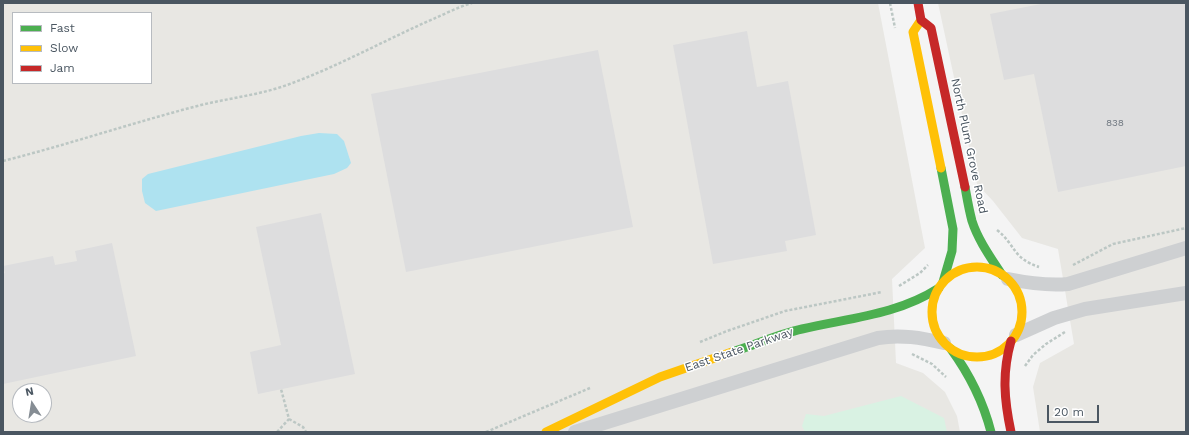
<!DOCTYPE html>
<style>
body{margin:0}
#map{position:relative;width:1189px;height:435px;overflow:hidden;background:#f4f4f4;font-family:"Work Sans",sans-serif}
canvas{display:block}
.frame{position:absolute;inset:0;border:4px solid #4a5661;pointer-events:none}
.legend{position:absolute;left:12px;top:12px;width:140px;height:72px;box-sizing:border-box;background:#fff;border:1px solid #b7bbc0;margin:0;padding:5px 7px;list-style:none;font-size:12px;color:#4a5661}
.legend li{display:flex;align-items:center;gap:8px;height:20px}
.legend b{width:20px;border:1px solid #b7bbc0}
.north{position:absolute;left:12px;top:383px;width:40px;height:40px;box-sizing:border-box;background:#fff;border:1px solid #b7bbc0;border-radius:50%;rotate:348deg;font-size:11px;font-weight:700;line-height:16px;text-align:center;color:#4a5661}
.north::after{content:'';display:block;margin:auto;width:14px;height:18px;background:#868d94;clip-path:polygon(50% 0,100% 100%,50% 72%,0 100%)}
.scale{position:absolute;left:1047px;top:405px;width:52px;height:18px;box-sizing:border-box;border:2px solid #4a5661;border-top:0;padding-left:5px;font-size:12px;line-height:14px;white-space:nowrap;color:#4a5661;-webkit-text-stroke:3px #fff;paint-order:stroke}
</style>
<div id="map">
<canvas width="1189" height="435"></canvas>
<div class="frame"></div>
<ul class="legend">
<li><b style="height:5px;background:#4caf50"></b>Fast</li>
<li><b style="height:5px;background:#ffc107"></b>Slow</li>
<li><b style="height:5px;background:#c62828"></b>Jam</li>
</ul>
<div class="north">N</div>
<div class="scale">20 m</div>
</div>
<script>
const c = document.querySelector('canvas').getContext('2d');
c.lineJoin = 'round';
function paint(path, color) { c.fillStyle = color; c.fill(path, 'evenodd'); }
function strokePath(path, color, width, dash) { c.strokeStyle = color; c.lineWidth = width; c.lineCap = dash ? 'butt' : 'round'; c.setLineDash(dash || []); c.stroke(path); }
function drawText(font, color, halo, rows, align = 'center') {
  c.font = font + ' "Work Sans",sans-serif'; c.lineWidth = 3; c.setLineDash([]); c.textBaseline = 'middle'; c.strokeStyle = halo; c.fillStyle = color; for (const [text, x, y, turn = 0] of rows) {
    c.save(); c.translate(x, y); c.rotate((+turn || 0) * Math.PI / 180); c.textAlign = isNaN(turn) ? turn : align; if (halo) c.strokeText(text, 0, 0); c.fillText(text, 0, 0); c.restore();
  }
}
paint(new Path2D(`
 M3,3H878L925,248L892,279L896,363L923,373L945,392L957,416L960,432H3ZM13,13H151V83H13ZM20,391H44V415H20Z
 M938,3H1186V432H1040L1033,387L1040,363L1074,344L1058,249L1022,238L993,201L977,184Z`), '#e8e7e3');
paint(new Path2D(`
 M901,396L944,418L947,432H805L802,426L806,414L824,416Z`), '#d9f2e3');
paint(new Path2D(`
 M319,133L337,134L344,141L351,163L347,168L334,174L156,211L145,203L142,191V179L148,174L301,136Z`), '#aee2f0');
paint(new Path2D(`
 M1046,3H1186V166L1058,192L1034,74L1004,80L990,14Z
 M747,31L757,87L788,81L816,235L785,241L787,251L713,264L673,45Z
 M598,50L633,227L406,272L371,94Z
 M321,213L355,374L258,394L250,352L281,345L256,227Z
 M112,243L136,356L3,384V274L5,273L3,266L53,256L55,265L77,261L75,251Z`), '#ddddde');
strokePath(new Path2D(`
 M890,3L895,28
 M3,161C70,144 135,122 201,105C230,98 259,95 287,85C337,67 383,41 433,19C445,14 458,7 472,3
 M997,230C1016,245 1012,258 1039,267
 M1073,265L1113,244L1186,228
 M899,286L920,273L928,265
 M700,342L727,331L785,311L882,292
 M912,354L932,364L946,377
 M1025,366L1033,355L1046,344L1065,332
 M289,419L303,427L306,432
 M277,432L289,419L281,389
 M486,432L590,388`), '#bcc7c4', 2.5, [3, 2]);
strokePath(new Path2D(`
 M1008,279C1028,283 1047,286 1068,284L1186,248
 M1016,335L1054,318L1085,309L1186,293
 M575,432L878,338C901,334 922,338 944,343`), '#ced0d2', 14);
strokePath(new Path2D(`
 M941,168L953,229L952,251L943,282
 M965,187C967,198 969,210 972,221C978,240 991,258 1002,275
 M951,349C970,375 983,401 991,432
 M732,352C755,345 779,334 802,329C849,318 897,315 939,288`), '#4caf50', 9);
strokePath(new Path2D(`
 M921,20L913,32L941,168
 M932 312a45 45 0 1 1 90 0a45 45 0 1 1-90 0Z
 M546,432L660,377L732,352`), '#ffc107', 9);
strokePath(new Path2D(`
 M918,3L921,20L931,28L965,187
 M1011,341C1002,373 1004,399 1011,432`), '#c62828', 9);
drawText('10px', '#707881', null, [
 ["838",1115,123]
]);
drawText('12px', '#4a5661', '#fff', [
 ["North Plum Grove Road",969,146,78],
 ["East State Parkway",739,350,-19]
]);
</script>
